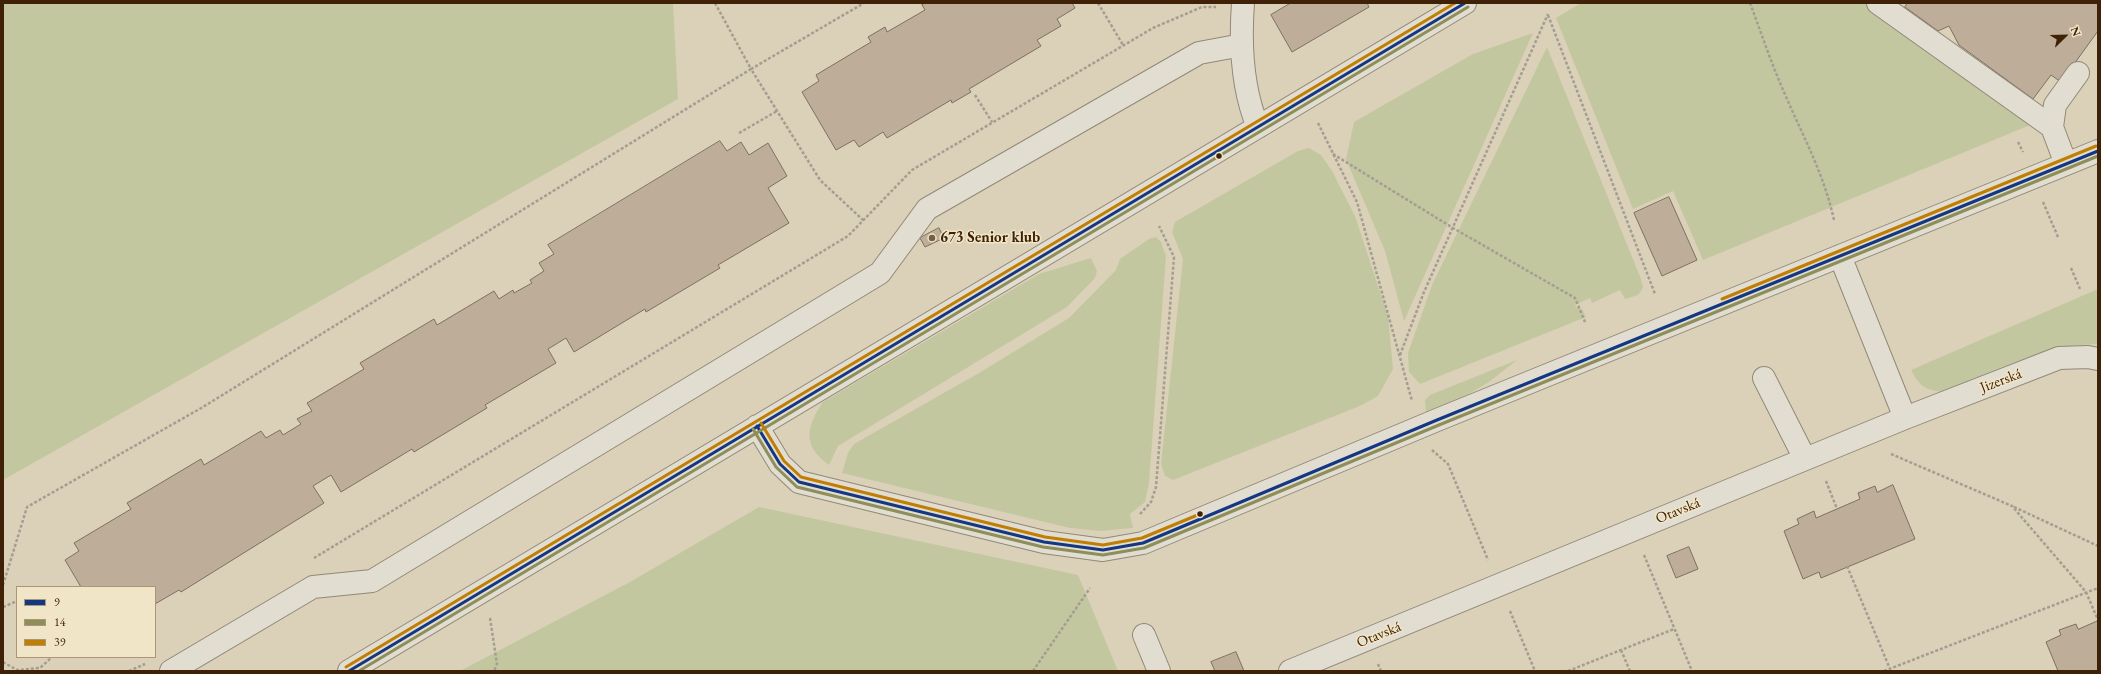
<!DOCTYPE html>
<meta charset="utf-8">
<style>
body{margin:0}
#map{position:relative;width:2101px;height:674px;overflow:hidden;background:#dad1b8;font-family:"EB Garamond",serif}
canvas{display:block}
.frame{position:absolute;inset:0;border:4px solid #3f2107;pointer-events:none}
.legend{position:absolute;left:16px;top:586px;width:140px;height:72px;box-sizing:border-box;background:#f1e5c7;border:1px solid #aa977a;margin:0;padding:5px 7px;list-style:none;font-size:12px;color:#3f2107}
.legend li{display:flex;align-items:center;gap:8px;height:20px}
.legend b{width:20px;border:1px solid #aa977a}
.north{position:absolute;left:2045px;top:16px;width:40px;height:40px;-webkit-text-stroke:3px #f1e5c7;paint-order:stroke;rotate:67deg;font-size:11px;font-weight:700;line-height:16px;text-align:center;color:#3f2107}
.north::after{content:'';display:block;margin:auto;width:14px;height:18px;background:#3f2107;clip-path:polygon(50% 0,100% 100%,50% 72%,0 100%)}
</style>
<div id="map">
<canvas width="2101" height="674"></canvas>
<div class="frame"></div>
<ul class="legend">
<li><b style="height:5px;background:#133782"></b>9</li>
<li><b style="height:5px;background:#8d8e59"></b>14</li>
<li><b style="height:5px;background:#c07e02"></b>39</li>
</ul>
<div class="north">N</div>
</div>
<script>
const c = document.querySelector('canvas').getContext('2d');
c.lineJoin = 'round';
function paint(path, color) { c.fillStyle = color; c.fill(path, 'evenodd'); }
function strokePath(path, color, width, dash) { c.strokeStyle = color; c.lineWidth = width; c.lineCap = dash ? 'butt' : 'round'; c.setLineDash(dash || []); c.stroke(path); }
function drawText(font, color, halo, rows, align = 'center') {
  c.font = font + ' "EB Garamond",serif'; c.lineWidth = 3; c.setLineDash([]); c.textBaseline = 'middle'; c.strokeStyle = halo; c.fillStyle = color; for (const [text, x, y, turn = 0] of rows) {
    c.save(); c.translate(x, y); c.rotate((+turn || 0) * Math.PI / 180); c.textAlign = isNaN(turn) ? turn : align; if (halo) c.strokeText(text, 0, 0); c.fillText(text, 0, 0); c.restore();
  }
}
paint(new Path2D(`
 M3,3H673L678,99L3,480Z
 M1581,3H1866L2035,123L1703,260L1673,191L1633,209L1556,18Z
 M1533,33L1404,321L1385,251L1346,159L1354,122L1473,54Z
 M1547,47L1641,279L1643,288L1638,295L1625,299L1620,290L1592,303L1590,298L1575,305L1577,308L1582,309L1586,317L1420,384L1409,372L1408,353L1432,285Z
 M1309,148L1321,155L1332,171L1355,216L1388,316L1393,369L1378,396L1360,406L1173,480L1165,476L1161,464L1183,259L1172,232L1175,222L1298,151Z
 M1156,237L1161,242L1166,256L1149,483L1145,502L1130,514L1133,528L1100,531L1070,528L842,473L848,453L854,444L979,373L1069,318L1116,270L1120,259L1149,239Z
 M1091,258L1097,271L1095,278L1067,307L838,446L829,465C802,446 806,427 823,402L1039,274Z
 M2098,289V344C2043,345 1992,372 1942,392C1924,390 1919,385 1911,370Z
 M1517,360L1489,382L1467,395L1426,412L1425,400L1430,395Z
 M759,507L1078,575L1118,671H460L630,582Z`), '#c3c7a0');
const building = new Path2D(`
 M926,3H1072L1075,8L1057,19L1061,26L1037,40L1041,46L969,89L971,92L952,103L951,100L887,138L883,132L859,147L854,140L836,150L802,92L819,81L816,75L871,42L868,37L885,27L887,32L925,10L922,5Z
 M1291,3H1367L1369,7L1292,52L1271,15Z
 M1908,3H2098V31L2061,82L2051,75L2033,99L1959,45L1949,26L1938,31L1905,7Z
 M720,141L727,151L741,142L749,155L768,143L787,176L768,188L789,223L718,265L720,268L646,312L645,309L574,352L566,338L548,349L556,363L485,405L487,408L414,452L412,449L341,492L331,475L313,486L324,503L181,592L179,590L155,604V587H81L65,560L79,551L74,543L131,509L127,503L201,459L204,465L261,431L266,438L280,430L283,435L301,424L297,419L312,411L307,403L364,369L360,363L434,319L437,325L494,291L499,299L513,290L514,293L532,283L530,280L544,271L539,263L554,254L548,245Z
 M1669,197L1697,260L1662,276L1634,213Z
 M939,228L944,238L925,247L920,238Z
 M1893,485L1915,539L1821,578L1819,572L1803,579L1784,531L1799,524L1797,519L1814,511L1816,518L1860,499L1858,493L1875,486L1877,492Z
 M1689,547L1698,569L1676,578L1667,556Z
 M2098,621V671H2058L2046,642L2061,635L2059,630L2076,624L2078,629Z
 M1236,652L1244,671H1215L1211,662Z`);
paint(building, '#bdad99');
strokePath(building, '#7b7161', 1);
const minor = new Path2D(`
 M1243,3C1240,44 1242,89 1258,127
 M1878,3L2052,127L2066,164
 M2052,127L2055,105L2078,73
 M1840,256L1905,418
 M1764,378L1805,459
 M757,426L780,464L799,482L1044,542L1103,550L1143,543L1437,420L2098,151
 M1144,635L1159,671
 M171,671L313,587L372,581L880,273L927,209L1199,53L1242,45
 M349,671L1465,3
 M1290,671L1905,418L2059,358L2088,357L2098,359`);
strokePath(minor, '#928878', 24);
strokePath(new Path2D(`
 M715,3L751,69L864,3
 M1098,3L1123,45
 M1750,3C1761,32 1771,63 1784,92C1803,137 1823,171 1834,220
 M1548,15L1655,294
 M975,95L992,122
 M1318,123L1357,202L1412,401
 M739,133L777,111
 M2018,142L2023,152
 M1333,154L1453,228L1575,298L1585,322
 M2043,202L2058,237
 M2071,268L2080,289
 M1400,355L1424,292L1548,14
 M1432,450L1448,464L1488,560
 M1891,454L2012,506L2086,592L2098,620
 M1826,481L1837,509
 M2014,507L2098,546
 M1140,514L1151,502L1156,487L1174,257L1159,226
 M1644,555L1692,671
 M314,558L848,236L912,170L1153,28L1202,7H1216
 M1847,566L1890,669
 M3,585L27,507L203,407L751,69L820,180L863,220
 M3,607L17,601
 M1510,611L1535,671
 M490,618L497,664L494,671
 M1621,650L1630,671
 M3,662L17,670L40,668L52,657
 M1378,664L1381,671
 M129,671L145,664
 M1033,671L1090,588
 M1568,671L1674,629
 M1884,671L2098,588`), '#a49d91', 2.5, [3, 2]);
strokePath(minor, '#e2ddd1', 22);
strokePath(new Path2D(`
 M757,426L780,464L799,482L1044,542L1103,550L1143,543L1437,420L2098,151
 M349,671L1465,3`), '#133782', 3);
strokePath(new Path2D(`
 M753,429L776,467L797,487L1043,547L1103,555L1144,548L1439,425L2098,156
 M359,671L1468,7`), '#8d8e59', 3);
strokePath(new Path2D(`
 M1722,299L2096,146
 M761,423L784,461L801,477L1045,537L1103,545L1142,538L1200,514
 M346,667L1455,3`), '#c07e02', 3);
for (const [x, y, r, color] of [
 [1219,156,3.5,"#3f2107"],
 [932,238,4,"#755f45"],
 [1200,514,3.5,"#3f2107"]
]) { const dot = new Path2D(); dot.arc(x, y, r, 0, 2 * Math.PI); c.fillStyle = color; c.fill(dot); strokePath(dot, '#f1e5c7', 1.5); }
drawText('bold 15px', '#3f2107', '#f1e5c7', [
 ["673 Senior klub",940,238]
], 'left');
drawText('15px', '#3f2107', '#f1e5c7', [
 ["Jizerská",2001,381,-21],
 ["Otavská",1678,511,-22],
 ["Otavská",1379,635,-22]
]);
</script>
